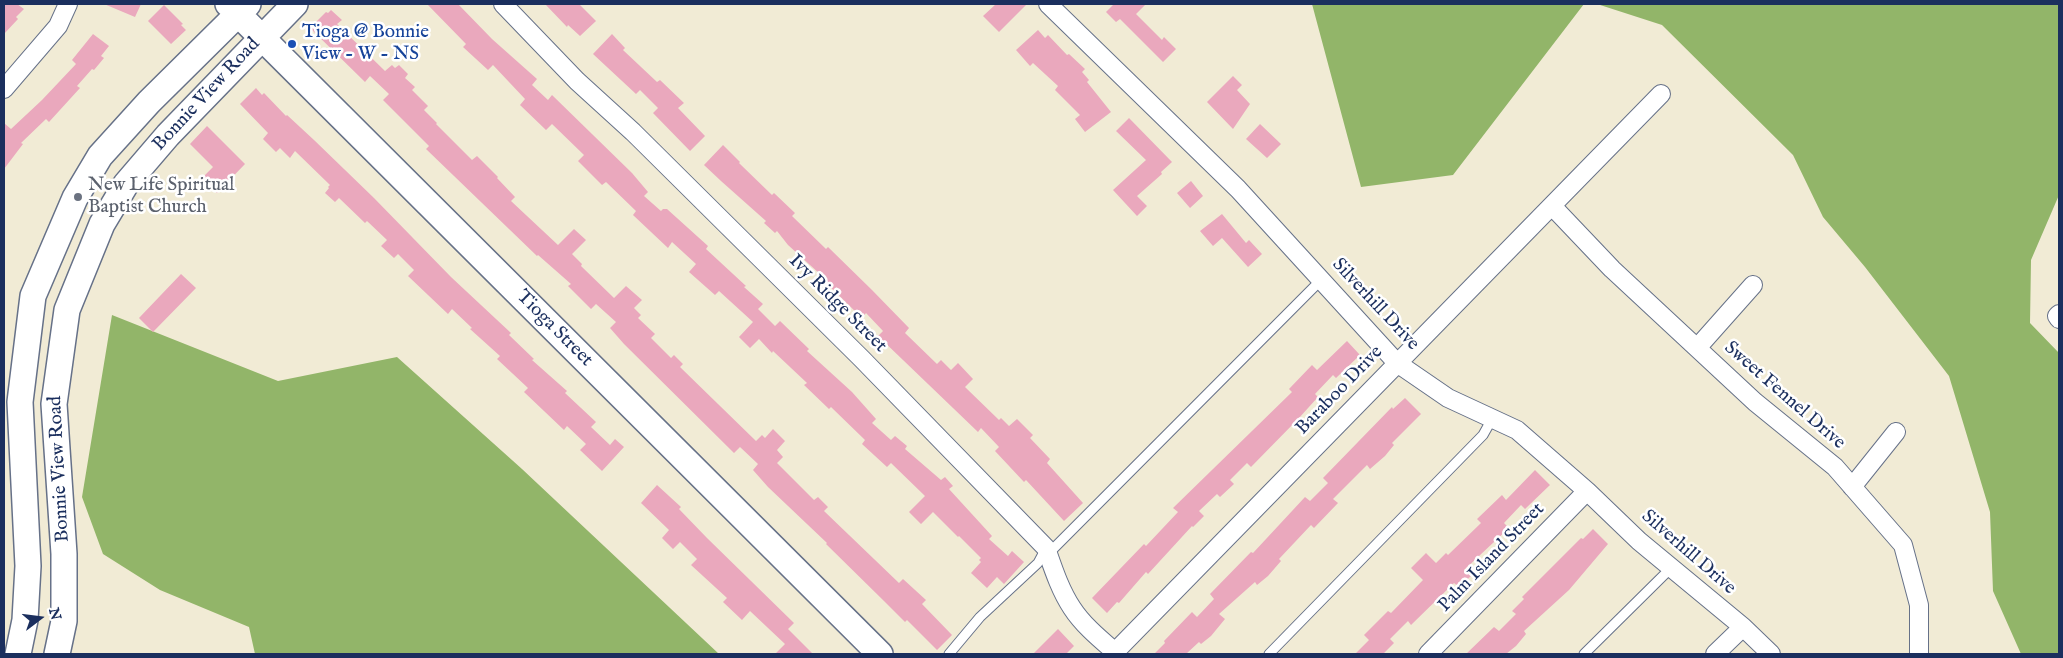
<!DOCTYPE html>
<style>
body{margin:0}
#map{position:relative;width:2063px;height:658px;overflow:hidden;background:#f1ebd5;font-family:"IM FELL English",serif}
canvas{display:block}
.frame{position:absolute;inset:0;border:5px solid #1b2f5e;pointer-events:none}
.north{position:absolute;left:15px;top:593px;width:50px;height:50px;-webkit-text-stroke:4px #fff;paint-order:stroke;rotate:75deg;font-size:14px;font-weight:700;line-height:20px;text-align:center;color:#1b2f5e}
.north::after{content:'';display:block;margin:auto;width:18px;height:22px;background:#1b2f5e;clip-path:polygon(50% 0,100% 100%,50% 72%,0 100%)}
</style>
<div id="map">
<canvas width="2063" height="658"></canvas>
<div class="frame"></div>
<div class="north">N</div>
</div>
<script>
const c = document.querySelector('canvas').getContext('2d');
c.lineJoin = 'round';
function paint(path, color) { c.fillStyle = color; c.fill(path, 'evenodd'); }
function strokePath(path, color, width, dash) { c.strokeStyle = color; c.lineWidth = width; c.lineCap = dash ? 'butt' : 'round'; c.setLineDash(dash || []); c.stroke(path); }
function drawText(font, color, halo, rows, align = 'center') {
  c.font = font + ' "IM FELL English",serif'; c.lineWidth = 5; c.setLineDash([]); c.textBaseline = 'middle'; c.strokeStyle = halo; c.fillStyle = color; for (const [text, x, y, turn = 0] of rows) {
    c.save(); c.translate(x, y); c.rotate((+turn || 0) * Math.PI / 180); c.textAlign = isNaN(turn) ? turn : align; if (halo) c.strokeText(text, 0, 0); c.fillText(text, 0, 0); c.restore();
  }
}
paint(new Path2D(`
 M1312,4H1584L1453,175L1361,187Z
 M1597,4H2059V195L2031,260L2030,323L2059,353V654H2021L1993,591L1990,512L1949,376L1865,267L1823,217L1793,155L1662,25Z
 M112,315L278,381L397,357L522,469L719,654H255L249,627L160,590L103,554L82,497Z`), '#92b569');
paint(new Path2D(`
 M4,4H17L24,9L16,17L18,19L4,34Z
 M104,4H141L135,17Z
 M427,4H458L492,39L537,79L532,85L548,100L552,95L632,173L648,192L644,196L661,211L663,209H667L708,246L706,249L746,286L744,287L763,304L758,309L775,326L780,321L809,349L807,351L852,392L876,419L872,423L891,440L895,436L907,446L905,449L941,480L945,477L953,486L949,489L992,536L989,539L1008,556L1012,551L1024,562L1004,584L997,577L987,588L971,573L981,562L979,560L981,558L959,536L958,537L933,512L921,524L909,512L925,496L891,463L887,467L862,444L865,440L831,407L829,409L804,385L807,383L773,351L772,353L759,339L750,348L739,337L753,322L719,291L715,295L689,272L696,264L672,242L668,248L633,215L636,211L606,182L602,185L578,161L584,155L552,124L546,130L520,105L525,99L493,65L488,70L463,47L466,44Z
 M545,4H579L596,21L580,36L568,25L567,27Z
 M996,4H1027L999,32L983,16Z
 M1114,4H1146L1136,14L1162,40L1164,37L1176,49L1163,62L1120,19L1116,22L1106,12Z
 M164,5L183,24L181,25L186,30L171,44L148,21Z
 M331,10L342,20L337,24L385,71L392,65L395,68L399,65L408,74L405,78L415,87L412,90L428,106L424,110L437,123L436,124L472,160L477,156L498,177L497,178L515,197L511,201L558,245L574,229L586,240L572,254L582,264L581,266L614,298L626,286L642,300L634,308L641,315L638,318L655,334L651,338L671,358L674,355L683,364L680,367L756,441L762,435L765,438L773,429L785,441L777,450L783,457L777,463L814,500L818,497L828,507L824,511L899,583L903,579L926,600L922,604L952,635L937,650L907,620L905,622L884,601L826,544L827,543L768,487L753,470L758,464L740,447L734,453L624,344L610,328L616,322L596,304L591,309L568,286L571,284L538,255L537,256L426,149L429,146L383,100L389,94L370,76L365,82L310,28L326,12L328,13Z
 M1038,30L1045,38L1048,35L1067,55L1069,54L1085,69L1082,72L1089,80L1087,82L1111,112L1085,132L1075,119L1080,115L1055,90L1058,86L1033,63L1030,66L1016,50Z
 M93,34L109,46L101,56L104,58L94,70L92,69L77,86L80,88L49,122L46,119L21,143L23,144L4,169V123L11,129L42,100L76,64L72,60Z
 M612,34L625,48L623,50L657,82L660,80L684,103L678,108L705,136L690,151L653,113L658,108L640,90L636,94L593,54Z
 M1233,76L1242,85L1237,90L1250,104L1233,129L1207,102Z
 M256,88L262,95L264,93L286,116L287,115L314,140L374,198L451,277L511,333L509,335L534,359L532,360L567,391L565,393L596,422L591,427L610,445L615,439L624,447L602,471L580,450L586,444L567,426L564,430L524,392L528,388L497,359L500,356L470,329L472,328L452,309L448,314L408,276L414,270L398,254L394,258L381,246L387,240L367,221L365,223L339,198L335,202L325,193L329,188L328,187L330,185L295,151L290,158L280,148L276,152L263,139L268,133L240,104Z
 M1129,118L1172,162L1161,172L1162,174L1137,196L1147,206L1137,216L1113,190L1146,160L1116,131Z
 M1260,124L1281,144L1267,158L1246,139Z
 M207,126L245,164L217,193L202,178L213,167L190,144Z
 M723,145L740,162L739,163L772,195L774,193L795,213L792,216L826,249L828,247L872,290L909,328L905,333L937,364L941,360L951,370L958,363L973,379L965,387L999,420L1001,418L1009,426L1017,419L1033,435L1030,438L1050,459L1047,463L1083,503L1064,521L1026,480L1024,482L995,451L999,447L981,428L978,432L878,336L883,331L866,313L862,318L820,277L821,275L788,245L777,231L775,233L764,223L766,221L721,181L704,165Z
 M1191,181L1203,196L1190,208L1177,193Z
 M1222,214L1246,243L1249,240L1262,254L1248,267L1222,238L1213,246L1200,231Z
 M181,274L196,288L153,332L139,318Z
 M1347,341L1360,355L1336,378L1333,375L1315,394L1318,397L1299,418L1251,467L1247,463L1230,480L1234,484L1220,497L1217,494L1199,511L1204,516L1193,527L1192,526L1148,574L1146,572L1119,603L1117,602L1107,613L1092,598L1144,544L1146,546L1178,512L1173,508L1292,392L1289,389L1312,365L1317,370Z
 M1405,398L1421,414L1392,443L1394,445L1385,456L1370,469L1367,465L1333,499L1338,503L1314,528L1311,525L1279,559L1281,561L1268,576L1257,585L1255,582L1219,614L1225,619L1211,636L1201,644L1199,642L1186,654H1154L1165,643L1164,641L1192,612L1197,617L1214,599L1210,594L1251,552L1253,553L1305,497L1310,501L1328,483L1323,478L1392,407L1393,409Z
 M1535,470L1550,485L1525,509L1521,505L1504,523L1509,528L1464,570L1471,576L1459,587L1454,583L1411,625L1408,621L1390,639L1394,643L1383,654H1355L1369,640L1364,635L1388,611L1391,613L1423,580L1411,568L1426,553L1436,563L1446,553L1448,555L1481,523L1477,519L1502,495L1506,500Z
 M657,485L681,507L679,509L707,538L794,623L788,629L813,654H775L785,644L750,611L742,620L723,602L727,598L691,565L697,559L680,542L673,549L662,538L669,530L641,503Z
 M1593,529L1608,544L1569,590L1524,631L1526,634L1516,646L1506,654H1466L1494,627L1499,631L1516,614L1512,611L1524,599L1522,597L1581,538L1583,539Z
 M1058,629L1074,646L1066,654H1033Z`), '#eaa8bd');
const lane = new Path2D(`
 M1048,554L1322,279
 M949,654L980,617L1038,563L1046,548
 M1269,654L1483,435L1492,419
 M1584,654L1671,568`);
const street = new Path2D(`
 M503,4L577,81L633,132L862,359L1046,548C1053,568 1060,590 1072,608C1083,625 1100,639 1115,652
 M1048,4L1238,189L1397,363L1448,398L1517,430L1587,491L1639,541L1743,627L1771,654
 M4,89L58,26L68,4
 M1553,207L1612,269L1755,402L1835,467L1903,545L1919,605V654
 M2059,314L2057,316L2059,319
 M1697,348L1753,285
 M1852,487L1896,432
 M1113,654L1661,94
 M1428,654L1587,491
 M1715,654L1743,627`);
const secondary = new Path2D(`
 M228,4L880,654
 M18,654L25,620L28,566L20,402L33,296L75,198L100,156L149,102L248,4
 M57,654L64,621V554L54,404L67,310L102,224L126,184L168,135L295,4`);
strokePath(lane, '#667188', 11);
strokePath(street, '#667188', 20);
strokePath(secondary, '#667188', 28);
strokePath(lane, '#fff', 9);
strokePath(street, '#fff', 18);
strokePath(secondary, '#fff', 25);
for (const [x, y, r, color] of [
 [292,44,5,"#1a4fb4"],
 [78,197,5,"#6b7280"]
]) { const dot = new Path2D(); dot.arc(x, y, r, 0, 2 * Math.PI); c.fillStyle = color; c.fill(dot); strokePath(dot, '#fff', 2); }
drawText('19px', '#164399', '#fff', [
 ["Tioga @ Bonnie",302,33],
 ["View - W - NS",302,55]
], 'left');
drawText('19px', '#1b2f5e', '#fff', [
 ["Bonnie View Road",207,95,-47],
 ["Ivy Ridge Street",837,304,45],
 ["Silverhill Drive",1375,305,47],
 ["Tioga Street",554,329,45],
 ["Baraboo Drive",1340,391,-46],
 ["Sweet Fennel Drive",1784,396,41],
 ["Bonnie View Road",60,469,-93],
 ["Silverhill Drive",1688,553,41],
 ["Palm Island Street",1492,558,-46]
]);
drawText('19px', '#5b616d', '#fff', [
 ["New Life Spiritual",88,186],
 ["Baptist Church",88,208]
], 'left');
</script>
